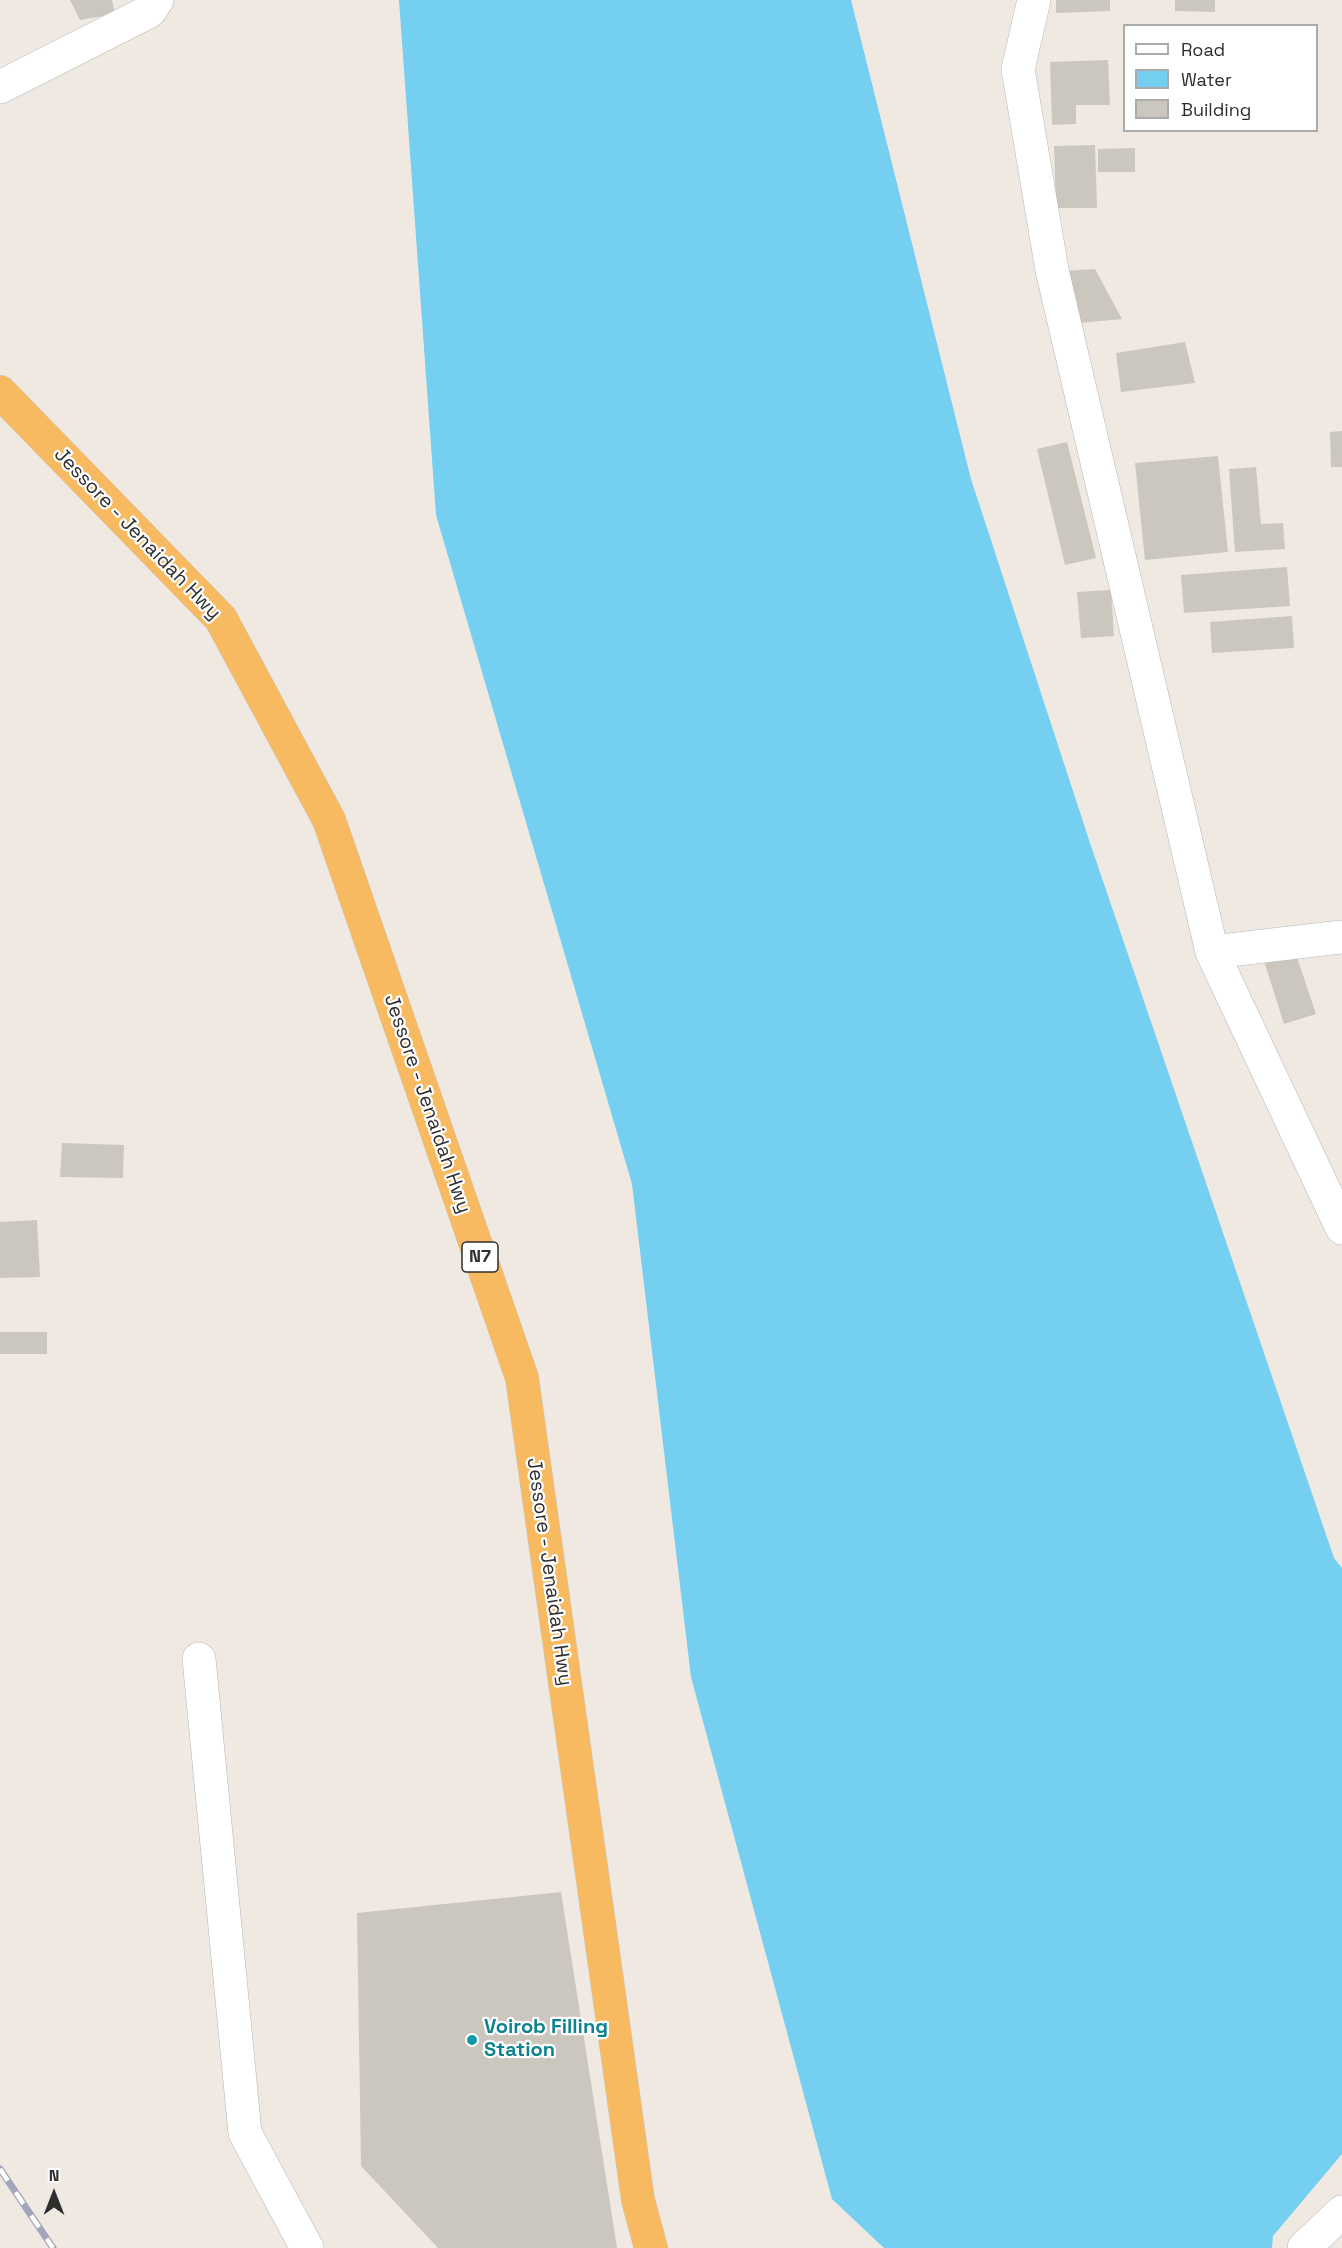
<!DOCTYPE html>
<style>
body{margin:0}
#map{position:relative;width:1342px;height:2248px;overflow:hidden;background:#efe9e1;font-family:"Space Grotesk",sans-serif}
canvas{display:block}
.legend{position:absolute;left:1123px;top:24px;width:195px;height:108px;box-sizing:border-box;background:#fff;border:2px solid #ababab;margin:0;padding:8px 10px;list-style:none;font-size:18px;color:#2e2e2e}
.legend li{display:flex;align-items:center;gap:12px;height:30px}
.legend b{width:30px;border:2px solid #ababab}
.north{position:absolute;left:24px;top:2164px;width:60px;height:60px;-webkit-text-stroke:4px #fff;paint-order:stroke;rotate:0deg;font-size:16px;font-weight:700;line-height:24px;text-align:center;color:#2e2e2e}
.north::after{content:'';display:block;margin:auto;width:21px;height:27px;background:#2e2e2e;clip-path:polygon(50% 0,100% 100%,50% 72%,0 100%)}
</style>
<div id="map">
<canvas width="1342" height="2248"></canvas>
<ul class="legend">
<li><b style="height:8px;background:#fff"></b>Road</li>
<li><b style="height:16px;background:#75cff0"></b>Water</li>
<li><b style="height:16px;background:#cbc7bf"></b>Building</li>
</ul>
<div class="north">N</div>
</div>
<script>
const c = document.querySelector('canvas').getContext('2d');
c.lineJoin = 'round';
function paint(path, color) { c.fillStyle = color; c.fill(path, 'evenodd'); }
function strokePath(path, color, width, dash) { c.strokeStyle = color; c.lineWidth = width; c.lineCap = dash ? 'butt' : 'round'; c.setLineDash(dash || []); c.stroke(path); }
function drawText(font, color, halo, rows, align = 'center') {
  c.font = font + ' "Space Grotesk",sans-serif'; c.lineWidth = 4.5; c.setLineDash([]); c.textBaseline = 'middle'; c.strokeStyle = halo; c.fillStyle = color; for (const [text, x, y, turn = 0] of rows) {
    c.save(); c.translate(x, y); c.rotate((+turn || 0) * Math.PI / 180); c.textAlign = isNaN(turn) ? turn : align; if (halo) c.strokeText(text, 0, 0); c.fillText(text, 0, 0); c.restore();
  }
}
paint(new Path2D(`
 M399,0H851L971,479L1090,843L1334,1558L1342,1568V2154L1273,2236L1272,2248H884L832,2199L691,1677L632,1184L436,515Z`), '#75cff0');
paint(new Path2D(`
 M70,0H112L115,14L80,20Z
 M1056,0H1110V11L1056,13Z
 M1175,0H1215V12L1175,11Z
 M1108,60L1110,105H1076V124L1052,125L1050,62Z
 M1095,145L1097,208H1056L1054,146Z
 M1135,148V172H1098V149Z
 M1095,269L1122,319L1080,323L1065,271Z
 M1185,342L1195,383L1121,392L1116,353Z
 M1342,431V467H1331L1330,432Z
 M1067,442L1096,558L1065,565L1037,449Z
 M1218,456L1228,552L1145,560L1135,463Z
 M1256,467L1261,524L1283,523L1285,549L1235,552L1229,469Z
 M1287,567L1290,606L1184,613L1181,575Z
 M1111,590L1114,636L1081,638L1077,592Z
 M1292,616L1294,648L1212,653L1210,622Z
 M1294,948L1316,1014L1284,1024L1263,958Z
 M62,1143L124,1145L123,1178L60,1177Z
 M37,1220L40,1277L0,1278V1222Z
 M0,1332H47V1354H0Z
 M561,1892L617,2248H438L361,2166L357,1913Z`), '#cbc7bf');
const minor = new Path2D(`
 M1034,0L1018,69L1052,270L1212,952L1342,1228
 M0,87L150,11L157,0
 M1212,952L1342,937
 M199,1659L245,2133L307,2248
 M1304,2248L1342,2212`);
const trunk = new Path2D(`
 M0,392L221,619L329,820L522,1378L638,2200L651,2248`);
strokePath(minor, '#b4b7c1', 34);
strokePath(trunk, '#c9c9c9', 34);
strokePath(minor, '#fff', 33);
strokePath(trunk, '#f8ba60', 33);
const rail = new Path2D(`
 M0,2169L53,2248`);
strokePath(rail, '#a3a6b8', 7);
strokePath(rail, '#fff', 4.5, [14]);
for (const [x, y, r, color] of [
 [472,2040,6,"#0f9aa8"]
]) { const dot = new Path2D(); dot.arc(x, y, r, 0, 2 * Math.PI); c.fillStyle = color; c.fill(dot); strokePath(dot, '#fff', 2); }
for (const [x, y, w] of [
 [480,1257,36]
]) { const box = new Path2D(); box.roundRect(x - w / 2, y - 15, w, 30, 4.5); c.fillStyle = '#fff'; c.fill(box); strokePath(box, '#2e2e2e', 1.5); }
drawText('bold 18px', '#2e2e2e', null, [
 ["N7",480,1257]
]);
drawText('20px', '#2e2e2e', '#fff', [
 ["Jessore - Jenaidah Hwy",137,534,46],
 ["Jessore - Jenaidah Hwy",427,1104,71],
 ["Jessore - Jenaidah Hwy",549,1572,82]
]);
drawText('bold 20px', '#0d838f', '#fff', [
 ["Voirob Filling",484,2028],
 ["Station",484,2051]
], 'left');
</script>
